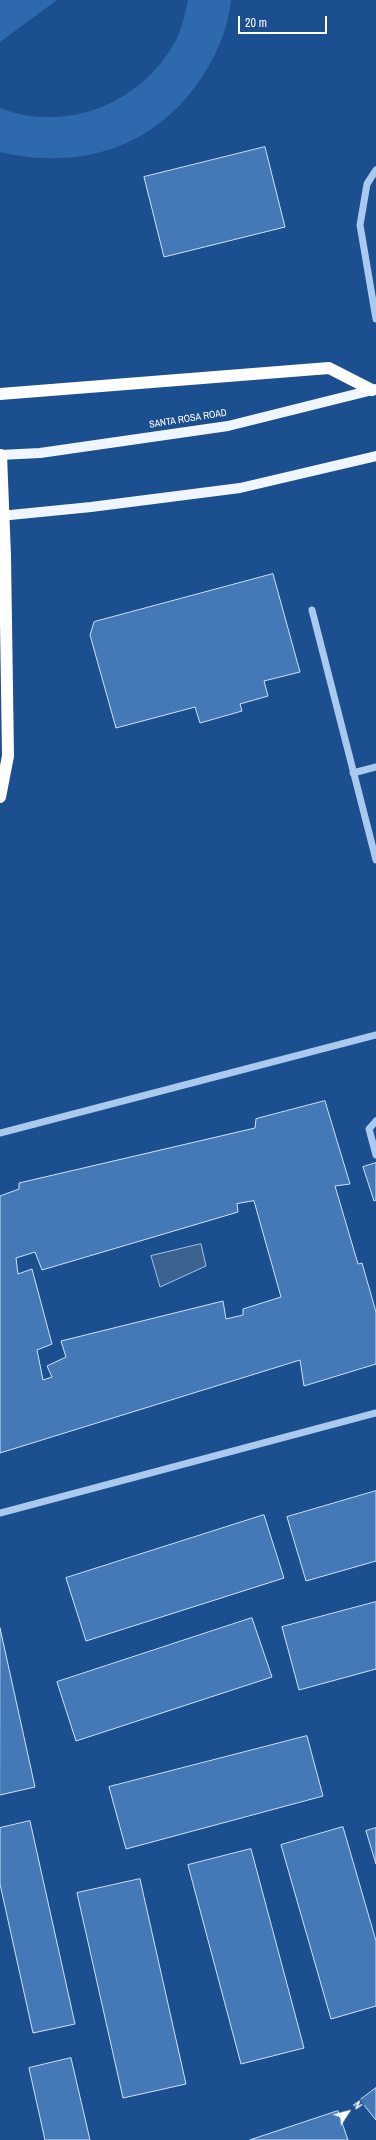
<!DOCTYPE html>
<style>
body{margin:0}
#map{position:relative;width:376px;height:2140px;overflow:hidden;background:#1b4f8f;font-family:"Archivo Narrow",sans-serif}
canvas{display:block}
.north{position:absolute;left:328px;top:2092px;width:40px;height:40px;-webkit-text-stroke:3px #1b4f8f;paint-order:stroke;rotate:54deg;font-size:11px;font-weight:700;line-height:16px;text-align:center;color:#fff}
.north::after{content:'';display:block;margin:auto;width:14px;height:18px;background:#fff;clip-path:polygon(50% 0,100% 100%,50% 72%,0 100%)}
.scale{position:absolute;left:238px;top:16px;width:89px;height:18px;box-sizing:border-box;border:2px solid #fff;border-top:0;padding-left:5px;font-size:12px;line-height:14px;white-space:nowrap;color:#fff;-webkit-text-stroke:3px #1b4f8f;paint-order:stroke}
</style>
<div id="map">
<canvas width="376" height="2140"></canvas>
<div class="north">N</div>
<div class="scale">20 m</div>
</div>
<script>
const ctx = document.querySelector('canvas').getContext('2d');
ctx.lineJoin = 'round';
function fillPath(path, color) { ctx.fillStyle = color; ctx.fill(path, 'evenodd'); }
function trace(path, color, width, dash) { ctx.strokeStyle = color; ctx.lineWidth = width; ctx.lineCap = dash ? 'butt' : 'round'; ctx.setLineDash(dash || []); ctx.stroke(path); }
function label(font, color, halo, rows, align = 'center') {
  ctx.font = font + ' "Archivo Narrow",sans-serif'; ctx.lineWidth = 3.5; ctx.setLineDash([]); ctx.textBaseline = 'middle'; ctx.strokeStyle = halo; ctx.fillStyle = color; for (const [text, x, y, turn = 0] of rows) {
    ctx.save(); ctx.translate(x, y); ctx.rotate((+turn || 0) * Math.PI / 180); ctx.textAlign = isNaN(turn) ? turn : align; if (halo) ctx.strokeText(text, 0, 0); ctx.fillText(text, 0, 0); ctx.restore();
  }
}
fillPath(new Path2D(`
 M 0,0 L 57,0 L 0,42 Z
 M 188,0 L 231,0 C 229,24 219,49 207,69 C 162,145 84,172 0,152 L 0,108 C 66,134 143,103 176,40 C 182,28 185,14 188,0 Z`), '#2e69ad');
const water = new Path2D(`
 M 201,1244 L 206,1266 L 160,1287 L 151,1256 Z`);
fillPath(water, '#3c6290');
trace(water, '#9cc4f0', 1);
const building = new Path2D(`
 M 265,147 L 285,227 L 164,257 L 144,177 Z
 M 273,574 L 300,672 L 264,681 L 268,696 L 240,704 L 242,711 L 200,723 L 195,707 L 116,728 L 90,635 L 94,622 Z
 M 325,1101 L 350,1184 L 335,1186 L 358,1264 L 362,1263 L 376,1312 L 376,1364 L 304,1386 L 300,1360 L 0,1453 L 0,1196 L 19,1189 L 19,1183 L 255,1128 L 256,1119 ZM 254,1201 L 281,1297 L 243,1309 L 243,1315 L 226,1319 L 223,1301 L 61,1341 L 66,1357 L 47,1366 L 52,1377 L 43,1380 L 37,1350 L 52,1344 L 32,1269 L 18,1274 L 16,1258 L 35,1252 L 42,1270 L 238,1212 L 237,1204 Z
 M 376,1163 L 376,1200 L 374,1201 L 363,1167 Z
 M 376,1491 L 376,1561 L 306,1581 L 287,1517 Z
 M 264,1515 L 284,1578 L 86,1641 L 66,1578 Z
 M 376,1602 L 376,1669 L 299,1690 L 282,1627 Z
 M 252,1618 L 272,1677 L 76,1741 L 57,1682 Z
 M 0,1628 L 35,1787 L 0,1795 Z
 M 307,1736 L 323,1796 L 126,1849 L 109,1787 Z
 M 30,1821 L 75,2024 L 33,2033 L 0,1884 L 0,1828 Z
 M 343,1827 L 376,1941 L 376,2006 L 331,2019 L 281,1845 Z
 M 376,1828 L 376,1864 L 366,1831 Z
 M 251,1849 L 304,2048 L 241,2064 L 188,1865 Z
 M 140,1879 L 186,2084 L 123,2098 L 77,1893 Z
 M 71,2058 L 90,2140 L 45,2140 L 29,2068 Z
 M 376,2088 L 376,2120 L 360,2100 Z
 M 338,2111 L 348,2140 L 250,2140 Z`);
fillPath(building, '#4478b7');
trace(building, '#cfe3fa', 1);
trace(new Path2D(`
 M 376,170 L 367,184 L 360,225 L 376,319
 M 312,610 L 376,860
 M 353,773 L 376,767
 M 376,1121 L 369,1129 L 376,1155
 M 0,1133 L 376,1035
 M 0,1513 L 376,1413`), '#a9c9ee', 7);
trace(new Path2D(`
 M 0,455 L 40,453 L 228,426 L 376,389
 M 0,516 L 91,507 L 240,488 L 376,456`), '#f0f6ff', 10);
trace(new Path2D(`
 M 0,394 L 329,368 L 372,390
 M 0,797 L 8,756 L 5,556 L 1,455`), '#fff', 12);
label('10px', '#fff', '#1b4f8f', [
 ["SANTA ROSA ROAD",188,419,-9]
]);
</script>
